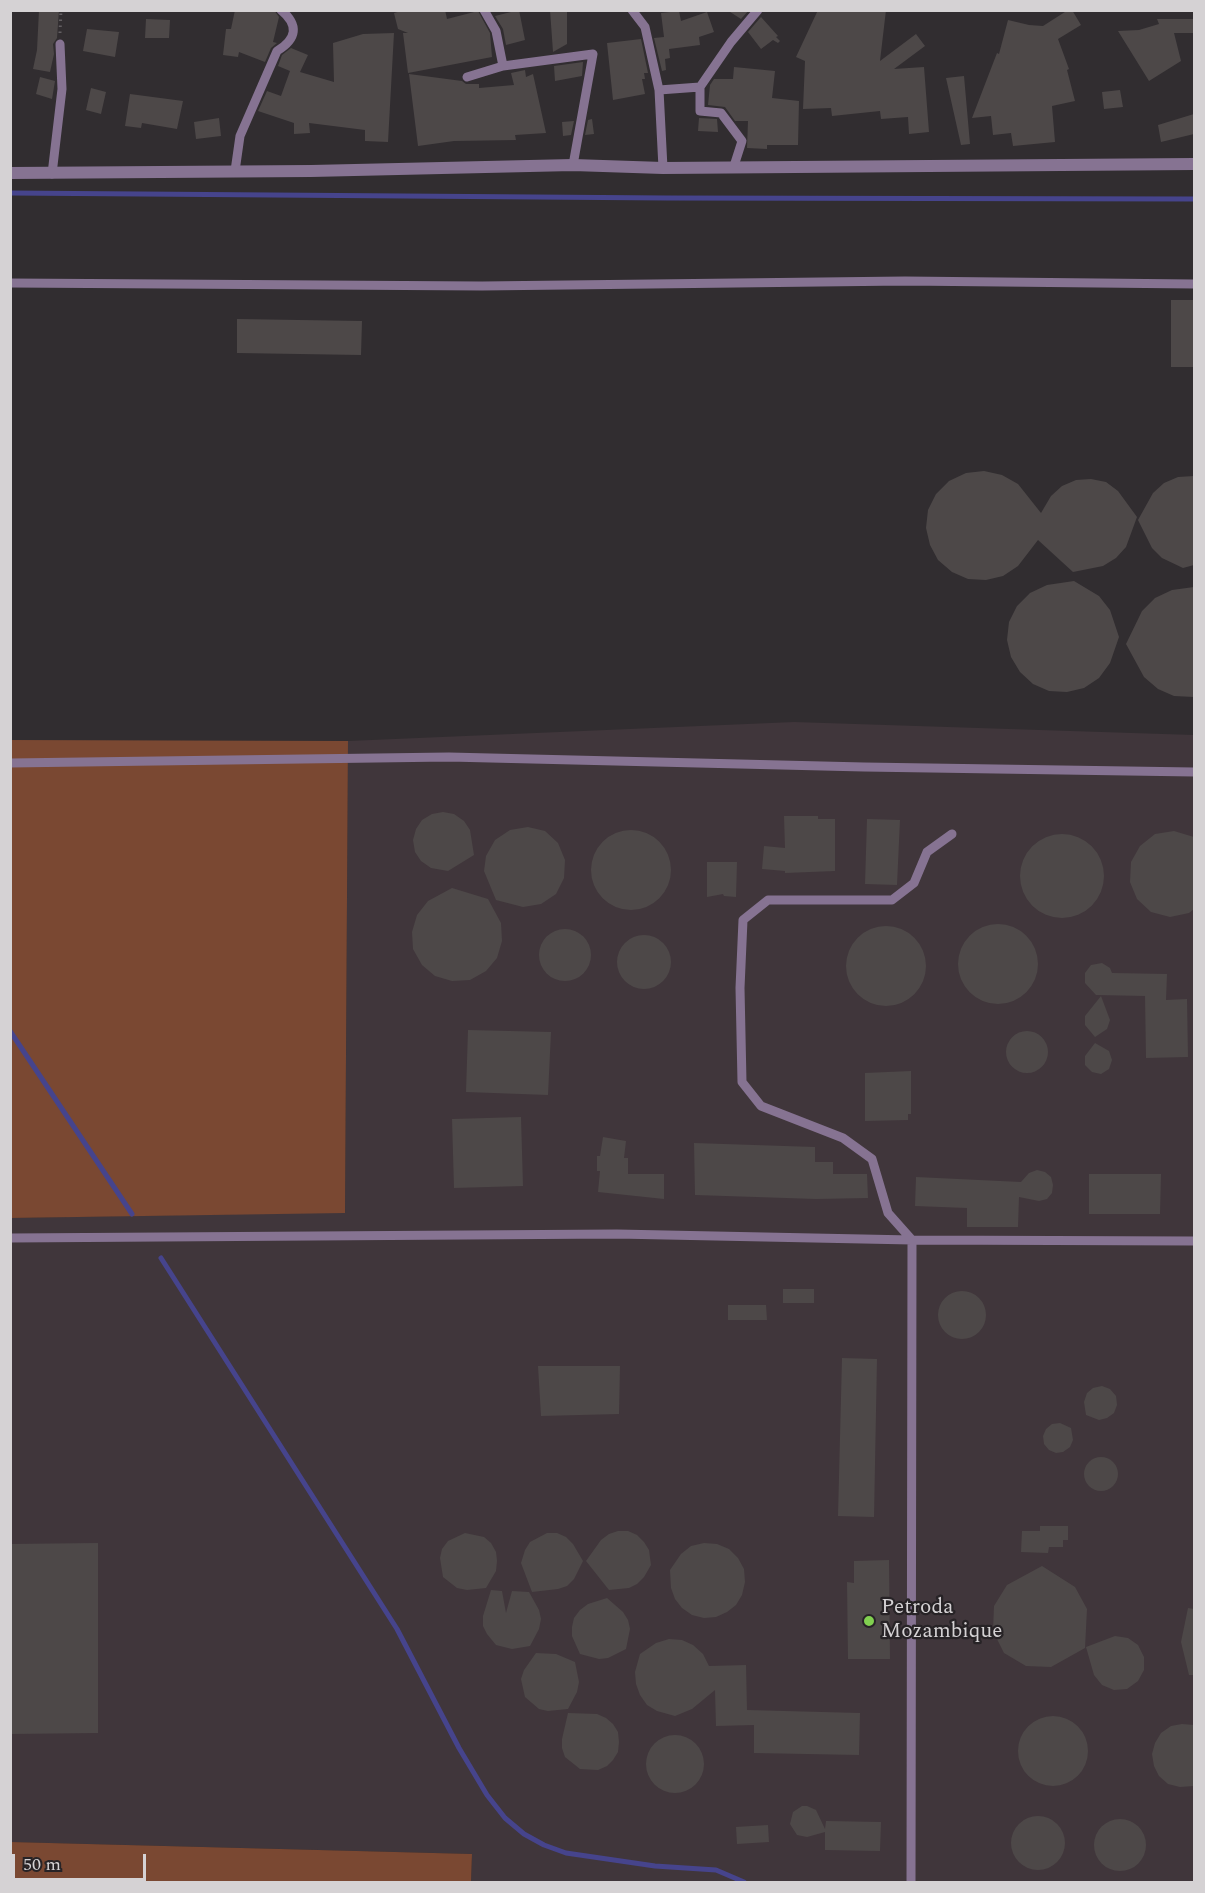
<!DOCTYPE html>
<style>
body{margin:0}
#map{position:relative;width:1205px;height:1893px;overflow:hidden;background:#312d30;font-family:Spectral,serif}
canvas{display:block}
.frame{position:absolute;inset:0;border:12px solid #d5d2d4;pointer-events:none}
.scale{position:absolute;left:12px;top:1854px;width:134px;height:27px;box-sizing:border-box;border:3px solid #d5d2d4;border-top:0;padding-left:8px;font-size:18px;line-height:21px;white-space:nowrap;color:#d5d2d4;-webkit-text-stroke:4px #272326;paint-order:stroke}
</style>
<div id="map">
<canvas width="1205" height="1893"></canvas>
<div class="frame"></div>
<div class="scale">50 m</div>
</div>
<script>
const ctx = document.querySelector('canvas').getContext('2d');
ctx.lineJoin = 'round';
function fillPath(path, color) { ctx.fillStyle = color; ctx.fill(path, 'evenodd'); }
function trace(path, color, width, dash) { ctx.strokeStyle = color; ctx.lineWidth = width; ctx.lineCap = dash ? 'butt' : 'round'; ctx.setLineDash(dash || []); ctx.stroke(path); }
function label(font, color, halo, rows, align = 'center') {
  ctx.font = font + ' Spectral,serif'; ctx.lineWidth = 4.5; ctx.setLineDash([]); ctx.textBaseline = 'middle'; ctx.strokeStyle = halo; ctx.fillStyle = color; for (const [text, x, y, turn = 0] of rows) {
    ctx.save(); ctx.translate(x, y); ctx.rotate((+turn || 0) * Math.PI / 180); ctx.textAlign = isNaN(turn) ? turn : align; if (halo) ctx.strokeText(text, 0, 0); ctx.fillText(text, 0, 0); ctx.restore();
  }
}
fillPath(new Path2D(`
 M 794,722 L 1194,735 L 1194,1882 L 471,1882 L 472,1854 L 11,1842 L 11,1218 L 345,1212 L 348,741 Z`), '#40363b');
fillPath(new Path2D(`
 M 10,740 L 348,741 L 345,1213 L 11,1218 Z
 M 11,1842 L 472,1854 L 471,1882 L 11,1882 Z`), '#7a4832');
trace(new Path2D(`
 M 10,193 L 667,198 L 1194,199
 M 10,1031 L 132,1214
 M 161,1258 L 397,1629 L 459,1748 L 487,1795 L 505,1818 L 524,1834 L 544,1845 L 566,1853 L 655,1866 L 716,1870 L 744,1882`), '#46448c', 5);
fillPath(new Path2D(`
 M 39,10 L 59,10 L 57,38 L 53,44 L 54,54 L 50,72 L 33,69 L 37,50 Z
 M 235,10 L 274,10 L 279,17 L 273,42 L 277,43 L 271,48 L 265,62 L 239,52 L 238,57 L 223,55 L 226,29 L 231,29 Z
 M 405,10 L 445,10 L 447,19 L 478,11 L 490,33 L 492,57 L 408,73 L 403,33 L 408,33 L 398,29 L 394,13 Z
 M 519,10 L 525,40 L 506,45 L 503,29 L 495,16 Z
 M 550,10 L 567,10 L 567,44 L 553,52 Z
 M 727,10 L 749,10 L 741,19 Z
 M 818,10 L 886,10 L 880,61 L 916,34 L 925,46 L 894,69 L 924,67 L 929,132 L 909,134 L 908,117 L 881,119 L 880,111 L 832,116 L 831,108 L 803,109 L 805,61 L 796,57 Z
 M 1068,10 L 1072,10 L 1081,25 L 1058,39 L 1069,69 L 1067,70 L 1075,101 L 1052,106 L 1055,142 L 1013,146 L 1011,133 L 993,135 L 991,116 L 972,118 L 997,53 L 999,54 L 1008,20 L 1029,25 L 1043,26 Z
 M 679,11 L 681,21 L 707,12 L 714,32 L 699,37 L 700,45 L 669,49 L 670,58 L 665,59 L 666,70 L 662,71 L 654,38 L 664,37 L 661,13 Z
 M 761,17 L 778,36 L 776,37 L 780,41 L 778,43 L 773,40 L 761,49 L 748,32 Z
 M 146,19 L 170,20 L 169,38 L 145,38 Z
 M 1157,19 L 1194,19 L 1193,33 L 1174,33 L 1181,61 L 1149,81 L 1118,31 L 1139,30 L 1159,24 Z
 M 87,29 L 119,32 L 115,57 L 83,51 Z
 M 394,33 L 388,142 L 365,141 L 365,130 L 309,123 L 310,133 L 294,134 L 294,123 L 258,111 L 267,91 L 281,96 L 290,71 L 278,66 L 282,55 L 291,48 L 308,55 L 300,72 L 334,82 L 333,43 L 363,34 Z
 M 641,39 L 648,73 L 644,73 L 645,79 L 642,79 L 645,94 L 613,100 L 607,43 Z
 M 583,62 L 582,76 L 555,81 L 554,66 Z
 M 734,67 L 775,71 L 772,98 L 799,101 L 798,145 L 767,145 L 767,149 L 747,148 L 748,121 L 735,121 L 725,107 L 708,105 L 710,85 L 714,79 L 733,79 Z
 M 525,70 L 526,77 L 533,74 L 546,133 L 515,135 L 516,140 L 454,141 L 418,146 L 409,74 L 462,81 L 466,84 L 479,84 L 479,88 L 514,85 L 511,73 Z
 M 964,76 L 970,144 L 961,145 L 946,78 Z
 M 40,77 L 55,81 L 52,99 L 36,94 Z
 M 91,88 L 106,92 L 101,114 L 86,110 Z
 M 1120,90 L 1123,107 L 1104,109 L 1102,92 Z
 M 130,94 L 183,101 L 177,129 L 142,123 L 141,128 L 125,126 Z
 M 1194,114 L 1194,134 L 1161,142 L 1158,125 Z
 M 219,118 L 221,136 L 196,139 L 194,122 Z
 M 699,118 L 717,119 L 718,132 L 698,131 Z
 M 592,119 L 594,134 L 585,135 L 588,120 Z
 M 574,121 L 571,135 L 563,136 L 562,122 Z
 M 1171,300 L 1194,300 L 1194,367 L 1171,367 Z
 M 237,319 L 362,321 L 361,355 L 237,353 Z
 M 984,471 L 1002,475 L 1018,484 L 1041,513 L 1051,496 L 1062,486 L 1076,480 L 1091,479 L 1106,482 L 1118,491 L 1137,517 L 1126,547 L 1116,558 L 1103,566 L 1073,572 L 1038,540 L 1018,566 L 1003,576 L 986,580 L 968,579 L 952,572 L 938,560 L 930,545 L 926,528 L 928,510 L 936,494 L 949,481 L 966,473 Z
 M 1194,476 L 1194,565 L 1183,568 L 1162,558 L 1152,548 L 1138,520 L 1153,493 L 1164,483 L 1178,477 Z
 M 1074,581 L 1099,596 L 1110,610 L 1119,637 L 1110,663 L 1099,678 L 1084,688 L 1067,692 L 1049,691 L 1033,684 L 1020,672 L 1011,657 L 1007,640 L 1009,622 L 1017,606 L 1030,593 L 1047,585 Z
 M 1194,587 L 1194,697 L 1174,696 L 1158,689 L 1144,677 L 1126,644 L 1142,611 L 1155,598 L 1172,590 Z
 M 443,812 L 454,814 L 464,821 L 470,830 L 474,855 L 448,871 L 431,868 L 421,861 L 415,852 L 413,840 L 416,829 L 422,820 L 432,814 Z
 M 784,816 L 818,816 L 818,819 L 835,819 L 835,871 L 785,873 L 785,871 L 762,869 L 764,846 L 785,848 Z
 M 867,819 L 900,820 L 897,885 L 865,884 Z
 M 528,827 L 545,831 L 558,843 L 565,860 L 564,878 L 556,894 L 541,904 L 523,907 L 496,900 L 484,871 L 486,856 L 495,840 L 510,830 Z
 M591 870a40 40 0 1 1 80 0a40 40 0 1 1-80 0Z
 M 1174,831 L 1194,837 L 1194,909 L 1189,913 L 1170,917 L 1151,912 L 1137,899 L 1130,882 L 1131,862 L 1140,846 L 1155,834 Z
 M1020 876a42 42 0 1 1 84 0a42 42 0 1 1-84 0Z
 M 707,862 L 737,862 L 736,897 L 724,896 L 723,894 L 707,897 Z
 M 452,888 L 488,899 L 501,923 L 502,941 L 497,958 L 486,971 L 470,980 L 452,981 L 435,976 L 422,965 L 413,949 L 412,932 L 417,915 L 428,901 Z
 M958 964a40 40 0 1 1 80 0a40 40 0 1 1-80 0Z
 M846 966a40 40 0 1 1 80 0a40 40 0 1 1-80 0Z
 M539 955a26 26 0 1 1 52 0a26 26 0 1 1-52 0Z
 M617 962a27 27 0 1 1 54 0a27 27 0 1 1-54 0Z
 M 1102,963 L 1110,968 L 1112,973 L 1167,974 L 1166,1000 L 1187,999 L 1188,1057 L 1146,1058 L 1145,996 L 1096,995 L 1085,983 L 1085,973 L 1091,965 Z
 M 1101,996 L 1110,1020 L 1107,1029 L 1095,1037 L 1085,1025 L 1085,1016 Z
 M 468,1030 L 551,1032 L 548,1095 L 466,1092 Z
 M1006 1052a21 21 0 1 1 42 0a21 21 0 1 1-42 0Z
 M 1095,1043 L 1109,1051 L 1112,1060 L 1109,1069 L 1101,1074 L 1092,1072 L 1085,1065 L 1085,1056 Z
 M 911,1071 L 911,1114 L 908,1114 L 908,1120 L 865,1121 L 865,1073 Z
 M 521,1117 L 523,1186 L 454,1188 L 452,1119 Z
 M 603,1137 L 626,1141 L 624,1158 L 628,1158 L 628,1174 L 664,1174 L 664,1199 L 598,1192 L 600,1171 L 597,1171 L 597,1156 L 600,1156 Z
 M 694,1143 L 815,1147 L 815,1162 L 833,1162 L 833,1174 L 867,1174 L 868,1198 L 816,1199 L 695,1195 Z
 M 1037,1170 L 1045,1172 L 1051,1177 L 1053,1185 L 1052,1193 L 1047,1199 L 1039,1201 L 1019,1197 L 1018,1227 L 967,1227 L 967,1208 L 915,1206 L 916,1177 L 1021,1182 L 1029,1173 Z
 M 1089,1174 L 1161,1174 L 1160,1214 L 1089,1214 Z
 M 783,1289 L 814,1289 L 814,1303 L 783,1303 Z
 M938 1315a24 24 0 1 1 48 0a24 24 0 1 1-48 0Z
 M 728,1305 L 766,1305 L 767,1320 L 728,1320 Z
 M 842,1358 L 877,1359 L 874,1517 L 838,1516 Z
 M 538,1366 L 620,1366 L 619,1414 L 541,1416 Z
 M 1102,1386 L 1110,1389 L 1116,1396 L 1117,1405 L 1114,1413 L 1107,1418 L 1099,1420 L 1086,1415 L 1084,1402 L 1087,1393 L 1093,1388 Z
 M 1060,1423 L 1071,1428 L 1073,1440 L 1070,1447 L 1063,1452 L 1056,1453 L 1049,1450 L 1044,1444 L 1043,1436 L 1046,1429 L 1052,1424 Z
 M1084 1474a17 17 0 1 1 34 0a17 17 0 1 1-34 0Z
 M 1040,1526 L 1068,1526 L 1068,1540 L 1063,1540 L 1063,1547 L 1049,1547 L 1048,1553 L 1021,1552 L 1022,1531 L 1040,1531 Z
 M 618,1531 L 628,1531 L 637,1535 L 644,1542 L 649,1550 L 651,1565 L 644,1577 L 637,1584 L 629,1588 L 609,1590 L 586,1561 L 601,1540 L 609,1534 Z
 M 465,1533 L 484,1537 L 491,1543 L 496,1552 L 497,1561 L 496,1571 L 486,1588 L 467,1590 L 457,1588 L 443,1577 L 440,1558 L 442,1549 L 448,1541 Z
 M 547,1533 L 557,1533 L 566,1537 L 573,1544 L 583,1561 L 574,1579 L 567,1586 L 558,1589 L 532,1592 L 521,1563 L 525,1550 L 530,1542 Z
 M 98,1543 L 98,1733 L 10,1734 L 10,1544 Z
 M 704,1543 L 717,1544 L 729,1549 L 738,1558 L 744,1569 L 745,1582 L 742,1595 L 736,1605 L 727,1612 L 716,1617 L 704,1618 L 692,1615 L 682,1608 L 675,1599 L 671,1588 L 670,1570 L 681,1554 L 691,1546 Z
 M 889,1560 L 890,1659 L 848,1659 L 847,1582 L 854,1583 L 854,1561 Z
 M 1042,1566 L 1075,1587 L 1087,1609 L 1085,1648 L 1051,1667 L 1026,1666 L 1004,1653 L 993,1631 L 994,1606 L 1007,1585 Z
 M 491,1590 L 502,1591 L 506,1613 L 512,1591 L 529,1592 L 539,1610 L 541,1619 L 539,1629 L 530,1646 L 512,1649 L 496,1645 L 487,1634 L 483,1626 L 483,1616 Z
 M 607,1598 L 623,1612 L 628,1620 L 630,1629 L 626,1649 L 608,1658 L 599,1659 L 580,1654 L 572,1636 L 572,1627 L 574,1618 L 580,1610 L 588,1604 Z
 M 1188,1608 L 1194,1609 L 1194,1675 L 1189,1675 L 1181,1642 Z
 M 1115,1636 L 1128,1638 L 1138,1645 L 1144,1657 L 1144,1670 L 1138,1681 L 1127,1689 L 1114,1690 L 1102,1685 L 1094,1675 L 1086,1647 Z
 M 669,1639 L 682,1640 L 693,1645 L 703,1654 L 709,1666 L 746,1665 L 747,1710 L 860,1713 L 859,1755 L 754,1753 L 754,1725 L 716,1726 L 715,1690 L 692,1709 L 675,1716 L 657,1711 L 647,1705 L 640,1695 L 636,1684 L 635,1672 L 640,1654 L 656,1643 Z
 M 536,1653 L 556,1654 L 575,1662 L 579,1682 L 577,1692 L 568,1709 L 548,1711 L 539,1709 L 525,1697 L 521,1679 L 524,1670 Z
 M 568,1713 L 597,1714 L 606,1718 L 613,1724 L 618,1732 L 619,1742 L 618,1752 L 613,1760 L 607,1766 L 598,1770 L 580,1769 L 565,1757 L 562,1748 L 562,1739 Z
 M1018 1751a35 35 0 1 1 70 0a35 35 0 1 1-70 0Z
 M 1182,1724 L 1194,1725 L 1194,1786 L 1180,1787 L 1168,1784 L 1159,1776 L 1154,1766 L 1152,1754 L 1155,1743 L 1161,1733 L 1171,1726 Z
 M646 1764a29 29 0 1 1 58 0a29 29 0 1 1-58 0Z
 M 802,1806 L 807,1806 L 816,1810 L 825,1829 L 826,1821 L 881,1822 L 880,1851 L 825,1850 L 825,1832 L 807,1837 L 797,1835 L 790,1824 L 793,1812 Z
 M1011 1843a27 27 0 1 1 54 0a27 27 0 1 1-54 0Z
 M1094 1845a26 26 0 1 1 52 0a26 26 0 1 1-52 0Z
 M 768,1825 L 769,1842 L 737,1844 L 736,1827 Z`), '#4d4848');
trace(new Path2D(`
 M 60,33 L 61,10`), '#635f62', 3, [1.5, 4.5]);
trace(new Path2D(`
 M 484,10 L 496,31 L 503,66
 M 632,10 L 645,27 L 659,90 L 663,168
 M 467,77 L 503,66 L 593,54 L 573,165
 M 659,90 L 700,87
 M 734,166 L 742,141 L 721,113 L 700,111 L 700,87 L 731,42 L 758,10
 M 235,171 L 240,136 L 277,51 C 297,39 299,25 281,10
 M 52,174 L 62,89 L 60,44
 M 10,283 L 482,286 L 905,281 L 1194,284
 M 10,763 L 449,757 L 864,767 L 1194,772
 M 10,1238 L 617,1234 L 912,1240 L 1194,1241
 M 911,1882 L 912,1240 L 888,1213 L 872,1159 L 843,1138 L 761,1106 L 742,1082 L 740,988 L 743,920 L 768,900 L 892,900 L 914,883 L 927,852 L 952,834`), '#867392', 9);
trace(new Path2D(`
 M 10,173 L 311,171 L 573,165 L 663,168 L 1194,164`), '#867392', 12);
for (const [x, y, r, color] of [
 [869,1621,6,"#81d050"]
]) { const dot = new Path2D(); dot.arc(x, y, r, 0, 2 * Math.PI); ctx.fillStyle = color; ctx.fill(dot); trace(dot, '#272326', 2); }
label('21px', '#d5d2d4', '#272326', [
 ["Petroda",881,1609],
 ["Mozambique",881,1633]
], 'left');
</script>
